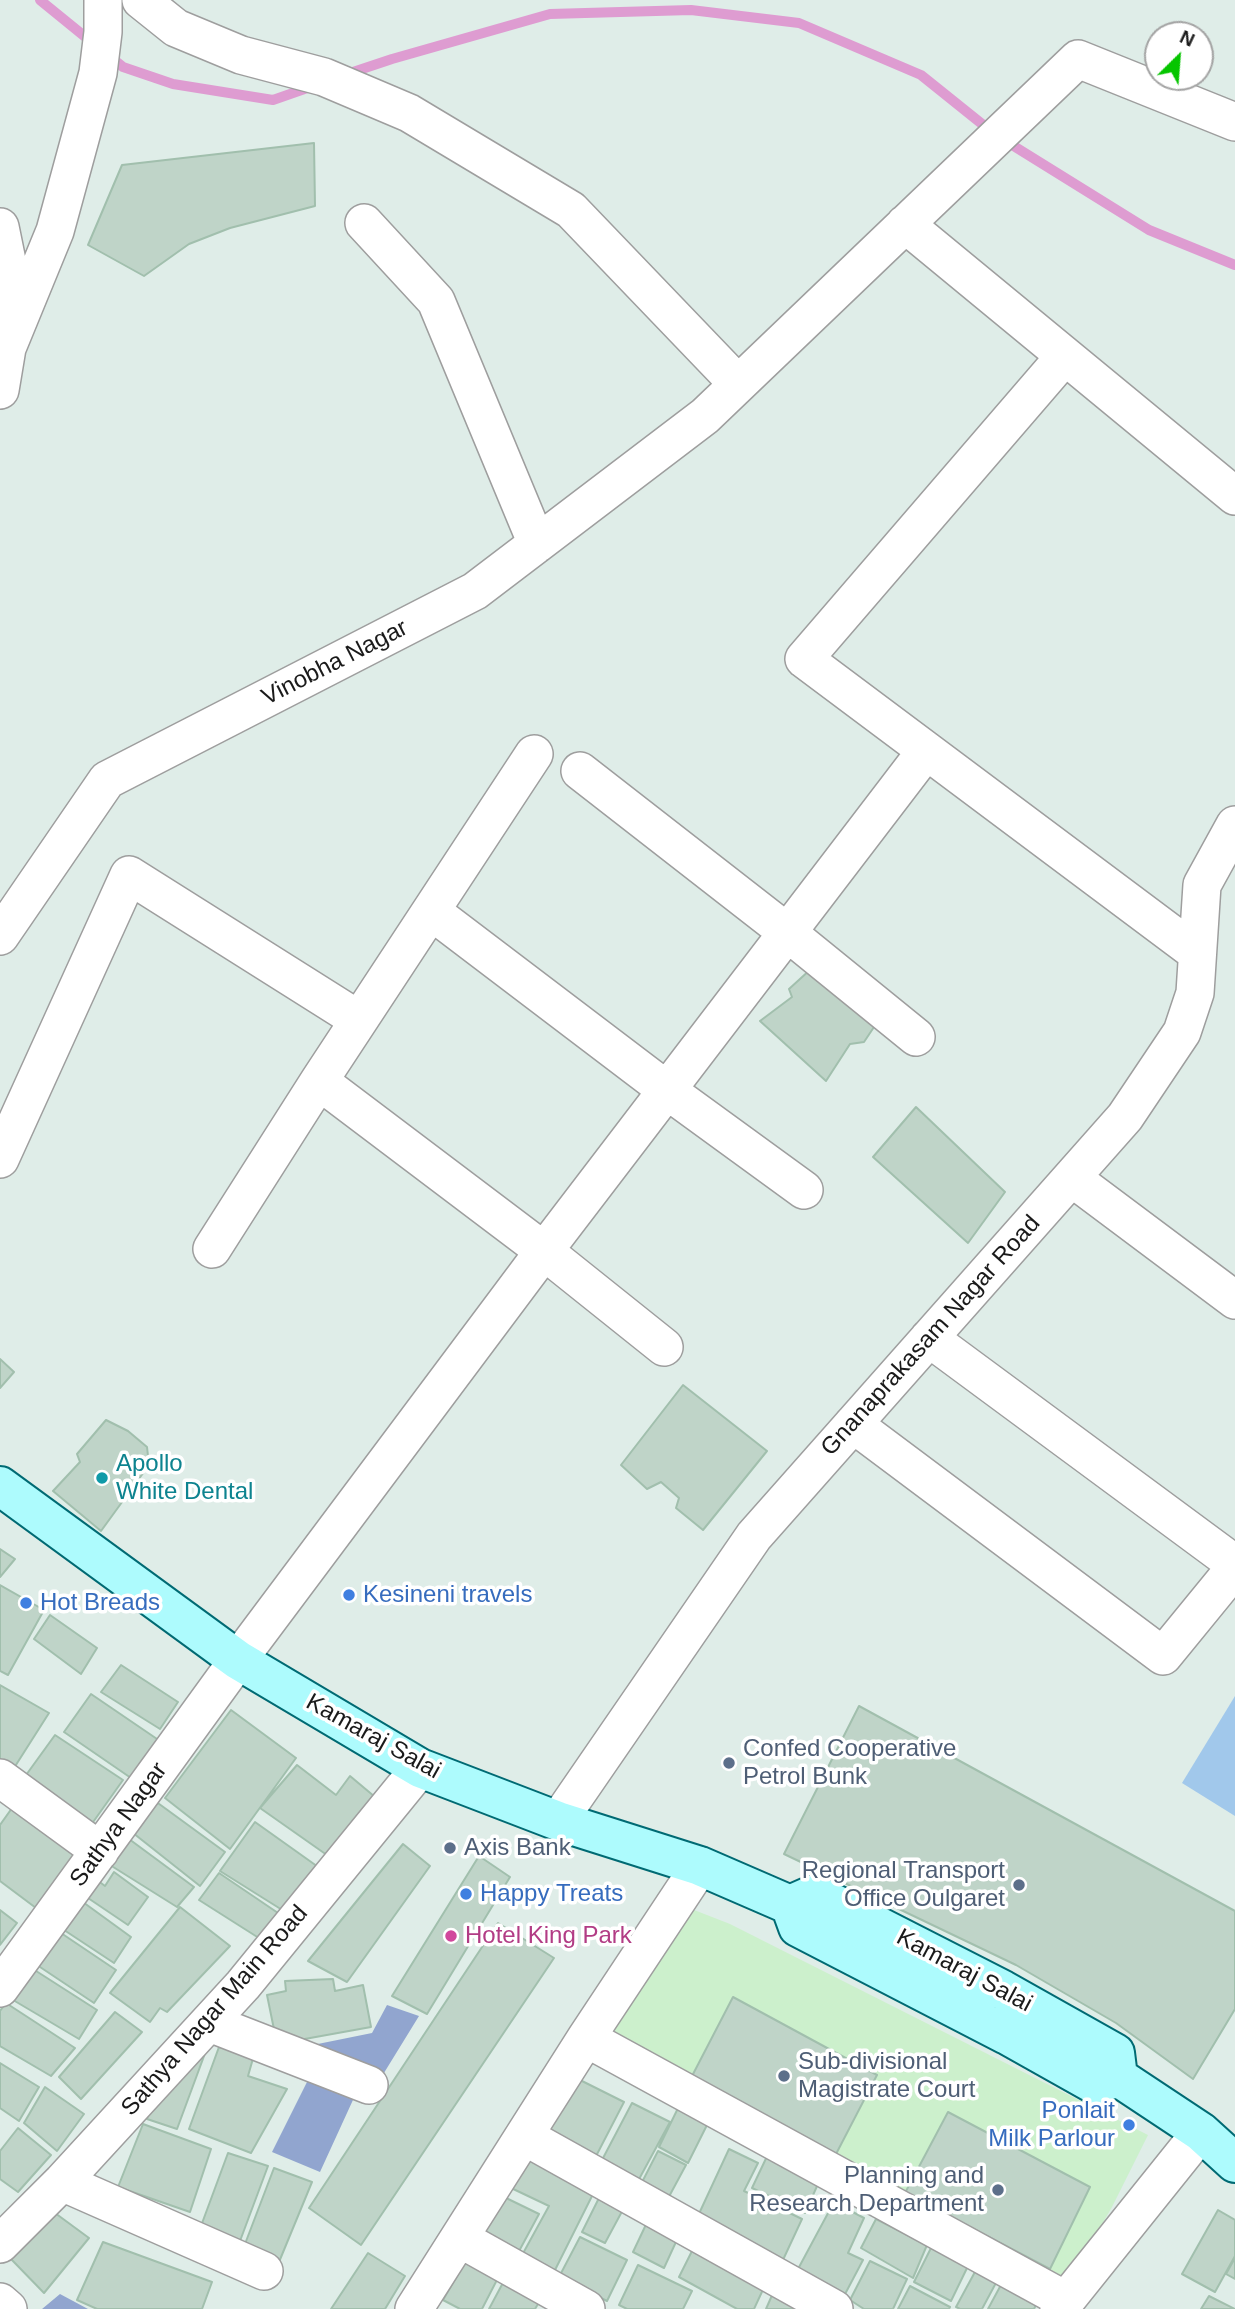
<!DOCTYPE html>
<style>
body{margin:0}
#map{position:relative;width:1235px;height:2309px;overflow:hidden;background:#dfede8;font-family:Arial,sans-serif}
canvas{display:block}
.north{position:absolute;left:1144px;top:21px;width:70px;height:70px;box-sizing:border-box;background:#fff;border:2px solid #a3a3a3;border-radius:50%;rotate:25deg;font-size:19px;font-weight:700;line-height:28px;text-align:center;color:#1a1a1a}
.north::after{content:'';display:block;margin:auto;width:24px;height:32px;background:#06c500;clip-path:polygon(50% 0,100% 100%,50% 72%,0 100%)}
</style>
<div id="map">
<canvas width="1235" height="2309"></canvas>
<div class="north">N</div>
</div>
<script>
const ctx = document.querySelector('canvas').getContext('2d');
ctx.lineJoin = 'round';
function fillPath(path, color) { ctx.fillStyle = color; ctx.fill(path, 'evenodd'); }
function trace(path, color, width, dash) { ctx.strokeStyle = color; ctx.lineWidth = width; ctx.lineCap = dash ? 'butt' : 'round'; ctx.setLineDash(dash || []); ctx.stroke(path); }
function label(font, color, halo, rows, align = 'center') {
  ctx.font = font + ' Arial,sans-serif'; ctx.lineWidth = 7; ctx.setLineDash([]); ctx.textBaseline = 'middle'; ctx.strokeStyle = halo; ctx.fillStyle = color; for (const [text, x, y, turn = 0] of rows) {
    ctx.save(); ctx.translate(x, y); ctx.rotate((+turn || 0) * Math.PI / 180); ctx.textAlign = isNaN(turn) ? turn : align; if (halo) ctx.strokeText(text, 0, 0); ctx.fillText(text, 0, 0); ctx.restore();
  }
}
fillPath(new Path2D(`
 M 689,1908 L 730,1924 L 1148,2135 L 1112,2207 L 1066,2286 L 606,2036 Z`), '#ccf0cc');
fillPath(new Path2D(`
 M 1235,1696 L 1235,1816 L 1182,1783 Z`), '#a1c8eb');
fillPath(new Path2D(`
 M 387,2005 L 419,2016 L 379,2081 L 298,2048 L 372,2033 Z
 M 309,2078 L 358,2089 L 320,2172 L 272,2152 Z
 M 60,2294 L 88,2309 L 42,2309 Z`), '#91a5cf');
trace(new Path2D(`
 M 40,0 L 94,44
 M 108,55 L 123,67 L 173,84 L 273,100 L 313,86
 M 347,74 L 392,59 L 550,14 L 691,10 L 799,23 L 921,75 L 992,132
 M 1004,140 L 1149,230 L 1235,265`), '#de9cd1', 10);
const building = new Path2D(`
 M 314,143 L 315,206 L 230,228 L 189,244 L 144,276 L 88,245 L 122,165 Z
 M 812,968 L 882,1015 L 864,1042 L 850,1044 L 826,1081 L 760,1021 L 792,997 L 789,989 Z
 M 916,1107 L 1005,1192 L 968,1243 L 873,1157 Z
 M 0,1359 L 14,1372 L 0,1388 Z
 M 683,1385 L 767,1451 L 703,1530 L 676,1508 L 679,1498 L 661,1482 L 647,1489 L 621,1465 Z
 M 106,1420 L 128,1431 L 147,1447 L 149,1465 L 101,1531 L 53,1491 L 80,1462 L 77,1454 Z
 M 0,1549 L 15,1559 L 0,1577 Z
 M 0,1585 L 44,1610 L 8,1675 L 0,1671 Z
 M 50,1615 L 97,1648 L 81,1674 L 34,1639 Z
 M 121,1665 L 178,1702 L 160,1729 L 101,1692 Z
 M 0,1685 L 49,1713 L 14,1768 L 0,1760 Z
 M 91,1694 L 160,1741 L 131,1778 L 64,1732 Z
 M 859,1706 L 1235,1911 L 1235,2009 L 1193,2079 L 1116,2023 L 1016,1965 L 784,1854 Z
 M 231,1710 L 296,1758 L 230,1849 L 165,1798 Z
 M 55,1735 L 123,1780 L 91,1825 L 21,1782 Z
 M 297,1765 L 336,1795 L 350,1776 L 381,1802 L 334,1860 L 260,1808 Z
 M 151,1798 L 225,1852 L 200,1886 L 128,1829 Z
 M 17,1801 L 83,1852 L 44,1914 L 0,1881 L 0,1825 Z
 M 255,1822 L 321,1869 L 287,1913 L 220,1871 Z
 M 129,1839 L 194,1887 L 177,1907 L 110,1865 Z
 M 403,1844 L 430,1866 L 347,1982 L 308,1961 Z
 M 479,1856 L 510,1877 L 427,2014 L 392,1996 Z
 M 114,1872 L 148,1897 L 128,1925 L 85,1896 L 97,1880 L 105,1886 Z
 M 219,1873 L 281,1915 L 262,1940 L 199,1900 Z
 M 76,1897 L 131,1937 L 114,1963 L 58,1926 Z
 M 180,1907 L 230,1946 L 167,2012 L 160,2008 L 150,2022 L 110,1993 Z
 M 0,1910 L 17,1923 L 0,1945 Z
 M 498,1923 L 554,1958 L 361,2245 L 309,2208 Z
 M 58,1931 L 116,1970 L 94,2003 L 37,1965 Z
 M 33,1969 L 97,2010 L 79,2039 L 8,1997 Z
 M 333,1979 L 335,1991 L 363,1985 L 371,2027 L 277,2044 L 267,1995 L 286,1991 L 285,1981 Z
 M 733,1997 L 877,2075 L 835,2156 L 691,2078 Z
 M 6,2003 L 75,2048 L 51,2076 L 0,2046 L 0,2011 Z
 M 115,2012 L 142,2032 L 81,2099 L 59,2077 Z
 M 219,2047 L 254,2055 L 248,2076 L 287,2089 L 251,2153 L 189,2129 Z
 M 207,2048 L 177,2129 L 147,2119 L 154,2096 Z
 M 0,2063 L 39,2087 L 19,2121 L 0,2108 Z
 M 576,2078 L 624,2102 L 594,2160 L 544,2131 Z
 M 45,2087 L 84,2114 L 57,2151 L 24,2123 Z
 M 682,2100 L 712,2115 L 688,2163 L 659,2147 Z
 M 632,2103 L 670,2122 L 638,2181 L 602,2160 Z
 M 948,2112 L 1090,2187 L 1050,2269 L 905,2193 Z
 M 143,2124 L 211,2149 L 190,2212 L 118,2187 Z
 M 18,2128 L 51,2155 L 18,2192 L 0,2179 L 0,2151 Z
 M 729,2149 L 758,2163 L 744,2191 L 802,2219 L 782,2262 L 697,2218 Z
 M 770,2150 L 822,2175 L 805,2213 L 752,2188 Z
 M 658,2151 L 686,2165 L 665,2204 L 638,2190 Z
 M 529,2152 L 596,2188 L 554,2272 L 521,2257 L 549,2206 L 509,2187 Z
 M 228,2153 L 268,2166 L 240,2241 L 201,2226 Z
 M 274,2168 L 312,2182 L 279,2262 L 245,2244 Z
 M 603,2190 L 626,2204 L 605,2243 L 582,2232 Z
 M 502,2196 L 539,2214 L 518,2253 L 481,2232 Z
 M 834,2202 L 864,2218 L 848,2253 L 863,2260 L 844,2296 L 798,2269 Z
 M 1218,2210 L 1235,2220 L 1235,2256 L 1215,2292 L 1182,2274 Z
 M 55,2213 L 89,2238 L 44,2293 L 11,2259 Z
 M 651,2214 L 681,2231 L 664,2268 L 633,2252 Z
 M 876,2219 L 927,2245 L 913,2278 L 861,2248 Z
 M 580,2237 L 627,2260 L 607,2301 L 559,2277 Z
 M 103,2242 L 212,2282 L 202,2309 L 97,2309 L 77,2300 Z
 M 696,2243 L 767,2281 L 754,2309 L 737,2309 L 679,2277 Z
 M 931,2248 L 968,2266 L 951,2301 L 914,2282 Z
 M 368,2253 L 405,2276 L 385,2309 L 331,2309 Z
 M 468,2257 L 500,2274 L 482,2309 L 460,2309 L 443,2300 Z
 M 1235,2258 L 1235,2279 L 1226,2274 Z
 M 870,2261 L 907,2279 L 893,2309 L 864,2309 L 850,2300 Z
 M 638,2265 L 692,2291 L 683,2309 L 627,2309 L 619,2305 Z
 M 976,2270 L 997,2281 L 982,2309 L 960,2309 L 956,2307 Z
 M 505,2279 L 541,2299 L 535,2309 L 489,2309 Z
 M 1002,2283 L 1038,2301 L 1034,2309 L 988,2309 Z
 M 910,2286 L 950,2307 L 949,2309 L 898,2309 Z
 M 773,2293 L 804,2309 L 766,2309 Z
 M 1209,2296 L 1235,2309 L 1201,2309 Z`);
fillPath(building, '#bfd4c8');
trace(building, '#a1bfad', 2);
const street = new Path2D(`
 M 141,0 L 176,28 L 241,55 L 324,77 L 409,113 L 571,210 L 738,384
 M 364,223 L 436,301 L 537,544
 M 905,224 L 1235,496
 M 0,227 L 9,271 L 7,348 L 0,390
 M 7,348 L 55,231 L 98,73 L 103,32 L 103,0
 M 1065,356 L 804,659 L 1197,953
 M 580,771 L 788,933 L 916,1037
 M 431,911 L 668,1091 L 804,1190
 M 0,936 L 107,780 L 475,591 L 705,416 L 1078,59 L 1235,122
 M 319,1081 L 544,1251 L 664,1347
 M 0,1159 L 129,875 L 359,1020
 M 1072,1178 L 1235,1300
 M 212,1249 L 319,1081 L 534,754
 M 929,1338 L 1235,1564
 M 853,1424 L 1163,1656 L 1235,1568
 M 0,1778 L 100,1851
 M 558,1821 L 754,1536 L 1125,1117 L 1182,1032 L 1195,993 L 1202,885 L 1235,825
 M 0,1988 L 238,1660 L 544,1251 L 926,751
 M 210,2023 L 369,2085
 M 586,2038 L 1065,2300
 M 524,2136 L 834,2309
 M 62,2182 L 264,2271
 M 459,2238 L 586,2309
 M 0,2244 L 62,2182 L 243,1985 L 420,1768
 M 0,2302 L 8,2309
 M 414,2309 L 586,2038 L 700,1866
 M 1059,2309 L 1201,2132`);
const secondary = new Path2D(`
 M 0,1486 L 238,1660 L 420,1768 L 558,1821 L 700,1866 L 790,1905 L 798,1927 L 1007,2035 L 1096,2085 L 1118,2077
 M 790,1905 L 815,1894 L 1003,1990 L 1115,2053 L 1118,2077 L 1201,2132 L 1235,2163`);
trace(street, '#9e9e9e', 40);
trace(secondary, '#006a73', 42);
trace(street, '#fff', 37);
trace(secondary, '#adfbfd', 38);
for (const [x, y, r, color] of [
 [102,1478,7,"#0f9aa8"],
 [349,1595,7,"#3f7fe0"],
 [26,1603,7,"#3f7fe0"],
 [729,1763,7,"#5c6f8a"],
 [450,1848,7,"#5c6f8a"],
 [1019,1885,7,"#5c6f8a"],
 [466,1894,7,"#3f7fe0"],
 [451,1936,7,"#d1479c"],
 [784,2076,7,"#5c6f8a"],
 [1129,2125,7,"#3f7fe0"],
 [998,2190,7,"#5c6f8a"]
]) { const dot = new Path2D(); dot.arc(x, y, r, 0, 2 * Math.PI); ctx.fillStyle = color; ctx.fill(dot); trace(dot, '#fff', 2.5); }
label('24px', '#1a1a1a', '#fff', [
 ["Vinobha Nagar",335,663,-27],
 ["Gnanaprakasam Nagar Road",931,1336,-48],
 ["Kamaraj Salai",373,1737,29],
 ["Sathya Nagar",119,1825,-54],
 ["Kamaraj Salai",964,1971,28],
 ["Sathya Nagar Main Road",215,2011,-49]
]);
label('24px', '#0d838f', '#fff', [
 ["Apollo",116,1464],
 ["White Dental",116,1492]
], 'left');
label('24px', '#366cbe', '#fff', [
 ["Kesineni travels",363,1595],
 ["Hot Breads",40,1603],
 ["Happy Treats",480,1894],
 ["Ponlait",1115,2111,"right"],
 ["Milk Parlour",1115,2139,"right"]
], 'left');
label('24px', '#4e5e75', '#fff', [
 ["Confed Cooperative",743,1749],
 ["Petrol Bunk",743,1777],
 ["Axis Bank",464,1848],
 ["Regional Transport",1005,1871,"right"],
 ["Office Oulgaret",1005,1899,"right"],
 ["Sub-divisional",798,2062],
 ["Magistrate Court",798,2090],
 ["Planning and",984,2176,"right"],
 ["Research Department",984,2204,"right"]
], 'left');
label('24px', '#b23c85', '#fff', [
 ["Hotel King Park",465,1936]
], 'left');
</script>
